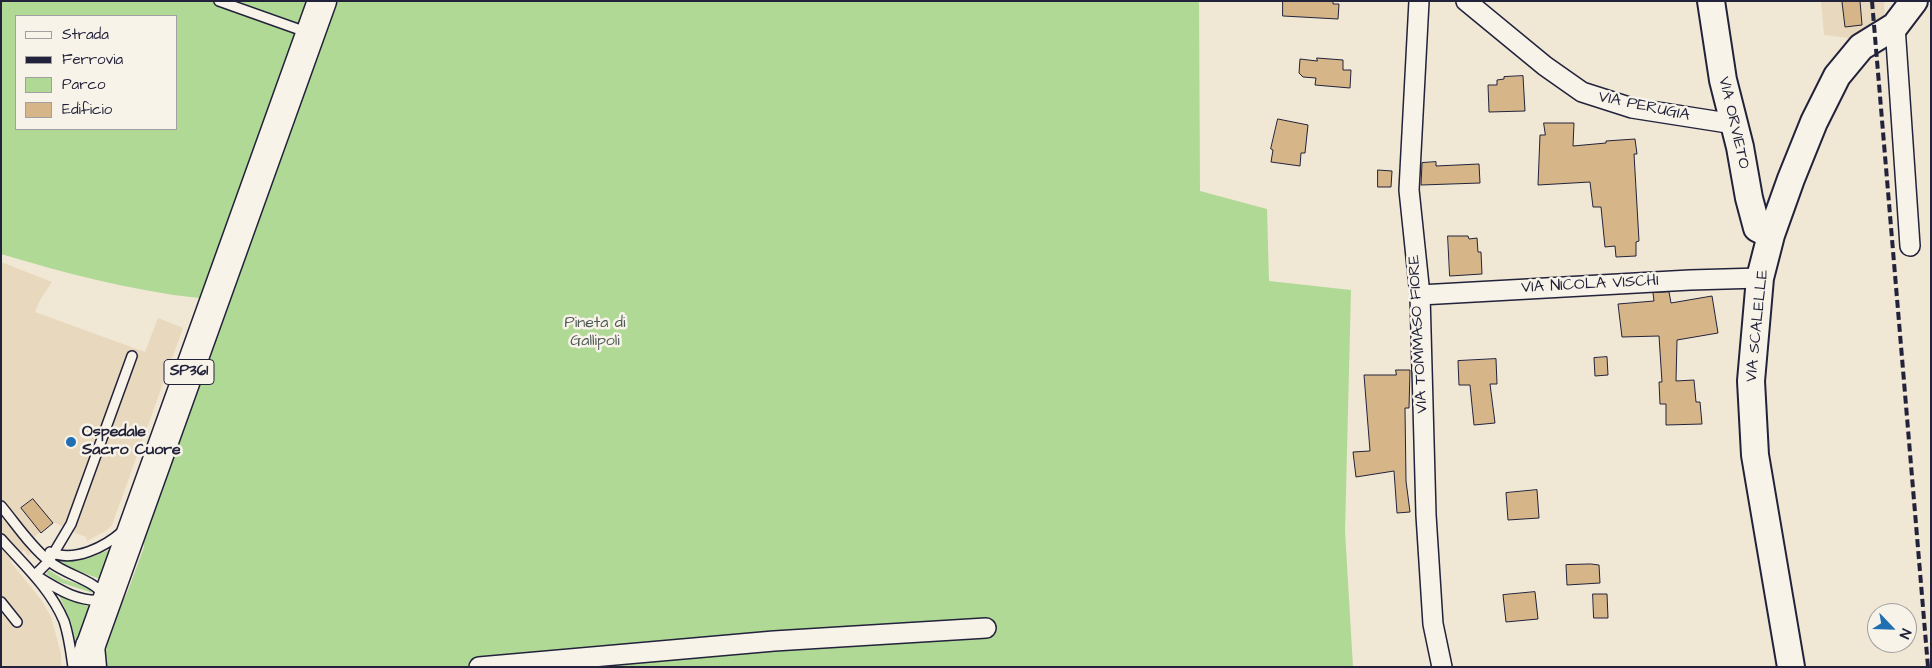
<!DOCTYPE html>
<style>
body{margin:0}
#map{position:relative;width:1932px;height:668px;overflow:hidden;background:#f0e7d5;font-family:"Architects Daughter",sans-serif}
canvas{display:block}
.frame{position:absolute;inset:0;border:2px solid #22223b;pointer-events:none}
.legend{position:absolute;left:15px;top:15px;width:162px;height:115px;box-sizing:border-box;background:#f7f3e8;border:1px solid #a29fa3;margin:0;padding:6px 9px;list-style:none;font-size:15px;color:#22223b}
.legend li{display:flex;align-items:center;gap:10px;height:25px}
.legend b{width:25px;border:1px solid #a29fa3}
.north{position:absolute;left:1867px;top:603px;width:50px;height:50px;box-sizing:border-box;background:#f7f3e8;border:1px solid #a29fa3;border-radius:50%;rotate:114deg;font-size:14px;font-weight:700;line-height:20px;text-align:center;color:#22223b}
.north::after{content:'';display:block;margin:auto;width:18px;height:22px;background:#1f6fb2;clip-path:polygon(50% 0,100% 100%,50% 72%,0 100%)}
</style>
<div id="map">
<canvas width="1932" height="668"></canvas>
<div class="frame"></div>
<ul class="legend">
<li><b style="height:6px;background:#f7f3e8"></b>Strada</li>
<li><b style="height:6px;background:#22223b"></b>Ferrovia</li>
<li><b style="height:14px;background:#b0d996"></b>Parco</li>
<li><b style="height:14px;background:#d6b689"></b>Edificio</li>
</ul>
<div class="north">N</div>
</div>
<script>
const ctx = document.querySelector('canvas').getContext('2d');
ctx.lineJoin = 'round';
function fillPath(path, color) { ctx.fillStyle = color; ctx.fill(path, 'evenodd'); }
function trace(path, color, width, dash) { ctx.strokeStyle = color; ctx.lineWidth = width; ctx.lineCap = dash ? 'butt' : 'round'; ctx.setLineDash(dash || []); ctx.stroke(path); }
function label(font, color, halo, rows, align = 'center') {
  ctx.font = font + ' "Architects Daughter",sans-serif'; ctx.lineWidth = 5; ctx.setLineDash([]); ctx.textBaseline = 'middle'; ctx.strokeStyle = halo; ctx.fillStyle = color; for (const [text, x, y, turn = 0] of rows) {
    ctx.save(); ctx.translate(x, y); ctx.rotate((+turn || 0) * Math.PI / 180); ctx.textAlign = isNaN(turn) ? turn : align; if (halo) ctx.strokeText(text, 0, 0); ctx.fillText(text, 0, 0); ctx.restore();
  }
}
fillPath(new Path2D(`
 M 1821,1 L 1884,1 L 1885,21 L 1866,34 L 1849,38 L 1824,35 Z
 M 1,262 L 52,282 L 40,300 L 35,312 L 145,352 L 158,318 L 183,328 L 112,525 L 107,530 L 87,541 L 86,537 L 68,530 L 56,523 L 53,523 L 30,540 L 27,548 L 31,553 L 28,556 L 24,550 L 10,561 L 42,601 L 51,617 L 61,654 L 61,667 L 1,667 Z`), '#e8d8be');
fillPath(new Path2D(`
 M 1,1 L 1199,1 L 1200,191 L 1267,209 L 1269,281 L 1351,290 L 1345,531 L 1353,667 L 103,667 L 104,653 L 112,623 L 127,593 L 144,547 L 143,540 L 211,350 L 199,298 C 132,291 65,273 1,254 ZM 16,16 L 176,16 L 176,129 L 16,129 Z
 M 111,549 L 100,579 L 73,569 L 60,561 L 87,559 Z
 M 49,570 L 63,579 L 87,587 L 93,593 L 59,582 L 46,574 Z
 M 59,595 L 90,607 L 76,648 L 71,622 Z`), '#b0d996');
const building = new Path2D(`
 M 1283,1 L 1333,1 L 1333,4 L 1339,4 L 1338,19 L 1283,16 Z
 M 1860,1 L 1862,25 L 1845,27 L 1842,2 Z
 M 1317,58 L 1343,60 L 1343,70 L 1351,70 L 1350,88 L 1315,85 L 1316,78 L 1303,77 L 1299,73 L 1300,59 L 1317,61 Z
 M 1523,76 L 1525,111 L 1489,112 L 1488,85 L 1497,85 L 1497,80 L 1504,79 L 1504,77 Z
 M 1278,119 L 1308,125 L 1305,153 L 1301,153 L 1300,166 L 1271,162 L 1273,150 L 1271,149 Z
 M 1544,123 L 1574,123 L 1573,146 L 1606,143 L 1606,141 L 1635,139 L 1637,154 L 1634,154 L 1639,241 L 1636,242 L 1636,256 L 1616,257 L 1615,246 L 1605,247 L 1601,207 L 1593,207 L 1590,182 L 1538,185 L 1540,135 L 1545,135 Z
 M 1436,162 L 1436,166 L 1479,164 L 1480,183 L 1421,185 L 1422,163 Z
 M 1378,170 L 1392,171 L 1391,187 L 1378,187 Z
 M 1448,236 L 1468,236 L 1469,239 L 1477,238 L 1478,252 L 1481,252 L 1482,274 L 1450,276 Z
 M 1669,292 L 1671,303 L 1712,296 L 1718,333 L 1677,340 L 1676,381 L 1694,380 L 1696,402 L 1700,402 L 1702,424 L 1666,425 L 1666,404 L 1660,404 L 1659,382 L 1662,382 L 1659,336 L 1622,337 L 1618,304 L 1654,301 L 1653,293 Z
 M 1607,357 L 1608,375 L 1595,376 L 1594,358 Z
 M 1496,359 L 1497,384 L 1490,384 L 1495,423 L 1474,425 L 1470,385 L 1459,385 L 1458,361 Z
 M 1396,370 L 1410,370 L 1409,408 L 1405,408 L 1406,481 L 1410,512 L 1397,513 L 1394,471 L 1356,477 L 1353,452 L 1370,451 L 1364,375 L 1396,375 Z
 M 1537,490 L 1539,518 L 1508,520 L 1506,493 Z
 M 33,499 L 53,523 L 41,533 L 21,508 Z
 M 1591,564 L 1599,565 L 1600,583 L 1567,585 L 1566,565 Z
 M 1535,592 L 1538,619 L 1506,622 L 1503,595 Z
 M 1593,594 L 1607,594 L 1608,618 L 1594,618 Z`);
fillPath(building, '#d6b689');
trace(building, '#22223b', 1);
const lane = new Path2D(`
 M 219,1 L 309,33
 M 1,506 C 16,524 31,547 50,562 C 70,577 92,578 108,599 C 82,605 57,589 35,575
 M 1,539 C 24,565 50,588 64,621 C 69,636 71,652 73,667
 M 50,552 C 74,563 105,547 123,531
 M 35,575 L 49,561 L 71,524 L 132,356
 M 1,602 L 17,622`);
const street = new Path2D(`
 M 1419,1 L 1409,190 L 1420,295 L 1426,515 L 1433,624 L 1442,667
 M 1466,1 L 1545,66 L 1582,92 L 1632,108 L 1734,124
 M 1895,26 L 1910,246
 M 1420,295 L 1690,280 L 1760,278
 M 479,667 L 774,641 L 986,628`);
const secondary = new Path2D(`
 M 1711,1 L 1723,80 L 1740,147 L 1749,198 L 1757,228 L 1771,235
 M 1791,667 L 1755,455 L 1751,381 L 1760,278 L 1771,235 L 1791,179 L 1814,122 L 1837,76 L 1861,47 L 1895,26 L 1914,1`);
const primary = new Path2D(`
 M 83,667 L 322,1`);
const highway = new Path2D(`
 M 90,646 L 92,667`);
trace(lane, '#22223b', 12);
trace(street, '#22223b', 22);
trace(secondary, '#22223b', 30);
trace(primary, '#22223b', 31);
trace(highway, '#22223b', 31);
trace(lane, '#f7f3e8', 9);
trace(street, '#f7f3e8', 19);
trace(secondary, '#f7f3e8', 26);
trace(primary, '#f7f3e8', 28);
trace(highway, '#f7f3e8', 28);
trace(new Path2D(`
 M 1872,1 L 1928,667`), '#22223b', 4, [8, 4]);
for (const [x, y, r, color] of [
 [71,442,6,"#1f6fb2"]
]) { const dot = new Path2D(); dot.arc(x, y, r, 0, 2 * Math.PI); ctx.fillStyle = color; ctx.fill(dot); trace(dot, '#f7f3e8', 2); }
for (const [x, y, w] of [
 [189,372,50]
]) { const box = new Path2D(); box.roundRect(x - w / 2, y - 12.5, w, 25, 4); ctx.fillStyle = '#f7f3e8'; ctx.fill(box); trace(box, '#22223b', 1); }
label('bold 15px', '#22223b', null, [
 ["SP361",189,372]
]);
label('16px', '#22223b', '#f7f3e8', [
 ["VIA PERUGIA",1644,107,12],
 ["VIA ORVIETO",1733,123,77],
 ["VIA NICOLA VISCHI",1590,285,-3],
 ["VIA SCALELLE",1758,326,-84],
 ["VIA TOMMASO FIORE",1419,334,-93]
]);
label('16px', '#4d5956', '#f7f3e8', [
 ["Pineta di",595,324],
 ["Gallipoli",595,342]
]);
label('bold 16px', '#22223b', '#f7f3e8', [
 ["Ospedale",82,433],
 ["Sacro Cuore",82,451]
], 'left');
</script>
